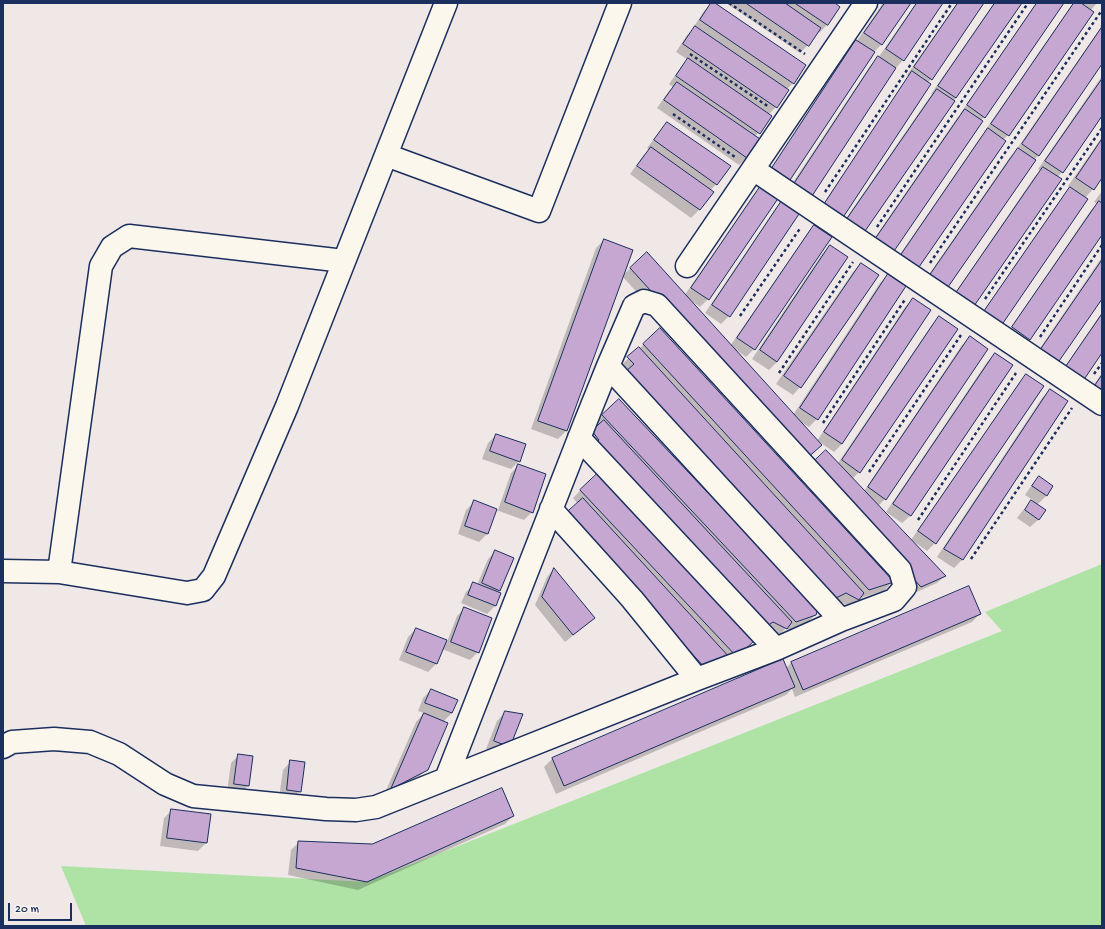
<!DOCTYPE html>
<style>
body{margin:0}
#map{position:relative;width:1105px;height:929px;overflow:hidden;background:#f0e7e7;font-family:"Gochi Hand",sans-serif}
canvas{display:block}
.frame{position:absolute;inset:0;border:4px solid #1b2f5e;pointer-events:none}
.scale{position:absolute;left:8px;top:903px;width:64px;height:18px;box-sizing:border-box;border:2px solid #1b2f5e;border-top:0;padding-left:5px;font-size:12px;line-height:14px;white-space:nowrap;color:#1b2f5e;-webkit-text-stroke:3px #fbf7ec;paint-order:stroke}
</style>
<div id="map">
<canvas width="1105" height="929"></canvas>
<div class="frame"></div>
<div class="scale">20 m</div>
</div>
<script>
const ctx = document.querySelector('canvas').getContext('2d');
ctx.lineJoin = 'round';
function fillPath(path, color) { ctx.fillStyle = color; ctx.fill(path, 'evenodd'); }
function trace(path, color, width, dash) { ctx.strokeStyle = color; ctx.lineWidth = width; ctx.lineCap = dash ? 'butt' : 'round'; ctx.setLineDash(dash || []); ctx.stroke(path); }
fillPath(new Path2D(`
 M 1102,564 L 1102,926 L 86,926 L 61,866 L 367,882 L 1002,631 L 985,612 Z`), '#aee3a5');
fillPath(new Path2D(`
 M 712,3 L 793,83 L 787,89 L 776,107 L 768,115 L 771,116 L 755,137 L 747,157 L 739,165 L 657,108 L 669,91 L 673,87 L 669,84 L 681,67 L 688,60 L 676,52 L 687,35 L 694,29 L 693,28 L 704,11 Z
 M 726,3 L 833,3 L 839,7 L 827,25 L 819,33 L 818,32 L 808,45 L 800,53 Z
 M 883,3 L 910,3 L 881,45 L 873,53 L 789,180 L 781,188 L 765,177 L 849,49 L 857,41 Z
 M 916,3 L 942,3 L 903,60 L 786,193 L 870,66 L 878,58 Z
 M 957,3 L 983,3 L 931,79 L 816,215 L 905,81 L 909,77 L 907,75 Z
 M 994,3 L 1020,3 L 956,98 L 838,230 L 929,98 L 932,95 L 931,94 Z
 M 1036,3 L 1063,3 L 984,117 L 867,249 L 957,118 L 961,114 L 960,114 Z
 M 1073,3 L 1097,3 L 1090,11 L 1008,135 L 1003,140 L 1005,141 L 918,267 L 910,275 L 894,263 L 980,138 L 985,133 L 984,132 Z
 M 1102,23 L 1102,62 L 1038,156 L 1034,160 L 948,286 L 940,294 L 923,283 L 1010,157 L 1014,153 L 1101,27 L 1100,26 Z
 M 1102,76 L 1102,114 L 1062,172 L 949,302 L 1035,176 L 1040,171 L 1038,169 Z
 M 668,123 L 716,184 L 710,191 L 712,192 L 699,210 L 691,218 L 630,174 L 643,156 L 649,150 L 647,148 L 660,131 Z
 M 1102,137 L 1102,176 L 1093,189 L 976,322 L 1063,196 L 1071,188 L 1068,186 Z
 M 762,186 L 708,299 L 700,307 L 689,299 L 730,346 L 807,234 L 814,226 L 754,349 L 746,357 L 735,349 L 793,415 L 880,283 L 888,275 L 817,419 L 809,427 L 799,421 L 817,441 L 905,307 L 913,299 L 842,444 L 834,452 L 818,441 L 797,467 L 622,276 L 566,431 L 558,439 L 531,429 L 596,248 L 604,240 L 622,276 L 646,254 L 684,296 L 754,194 Z
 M 1102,191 L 1102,233 L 1029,339 L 1021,347 L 1005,336 L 1091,210 L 1097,204 L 1094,202 Z
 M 783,201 L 729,316 L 721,324 L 705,313 L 775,209 Z
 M 830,246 L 847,257 L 777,362 L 769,370 L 752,359 L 822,254 Z
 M 1102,257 L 1102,297 L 1032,360 Z
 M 861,264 L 800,387 L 793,395 L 776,384 L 853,272 Z
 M 1102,312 L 1102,351 L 1058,377 Z
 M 939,318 L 859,472 L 852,479 L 864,491 L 962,345 L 970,338 L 885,499 L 878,506 L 911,540 L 1019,383 L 1027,375 L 935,543 L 927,551 L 913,541 L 913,542 L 945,576 L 937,583 L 912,594 L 838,463 L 931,326 Z
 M 660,330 L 892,582 L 885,590 L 861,598 L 860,597 L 850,607 L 837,600 L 620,366 Z
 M 995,354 L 910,516 L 902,523 L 886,512 L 987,362 Z
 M 1102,373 L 1102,409 L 1085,398 Z
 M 1050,390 L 1067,401 L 962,560 L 954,568 L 937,557 L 1042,398 Z
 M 603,415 L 815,615 L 807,623 L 788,630 L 786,628 L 778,637 L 585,440 L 598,427 L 595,423 Z
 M 496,435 L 519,461 L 511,469 L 482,459 L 488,443 Z
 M 519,465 L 532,512 L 524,520 L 496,510 L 487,534 L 479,542 L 458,534 L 466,510 L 474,502 L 498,510 L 511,473 Z
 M 1039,478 L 1052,487 L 1046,496 L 1037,505 L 1045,510 L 1038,520 L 1030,527 L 1017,518 L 1024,509 L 1033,500 L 1025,495 L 1031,486 Z
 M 581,490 L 754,640 L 699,677 L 578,504 L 573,498 Z
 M 496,551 L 499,590 L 497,593 L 499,594 L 495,606 L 487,614 L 461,603 L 466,592 L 474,584 L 477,585 L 488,559 Z
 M 554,569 L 594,618 L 586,625 L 565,642 L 535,605 L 547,577 Z
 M 465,608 L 478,652 L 470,660 L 442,649 L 436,664 L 428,672 L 399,660 L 408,637 L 416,629 L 447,642 L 457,616 Z
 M 980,614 L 972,622 L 795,697 L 792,689 L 786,695 L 556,794 L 544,767 L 552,759 L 782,661 L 786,668 L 791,663 Z
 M 431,690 L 456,701 L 452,713 L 443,722 L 427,769 L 419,777 L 384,795 L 416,722 L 424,713 L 418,711 L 423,698 Z
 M 505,712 L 522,715 L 501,755 L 486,749 L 497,721 Z
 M 239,755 L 248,786 L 240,794 L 227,792 L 231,763 Z
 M 291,761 L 300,791 L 292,799 L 279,798 L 283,770 Z
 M 172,810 L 206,843 L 198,851 L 160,846 L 164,818 Z
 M 513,816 L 505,824 L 358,890 L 288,875 L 291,850 L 299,842 L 372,845 Z`), '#0003');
const building = new Path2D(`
 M 711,3 L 715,3 L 806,65 L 794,84 L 700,20 Z
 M 746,3 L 785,3 L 821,28 L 809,46 Z
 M 795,3 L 835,3 L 840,7 L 828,25 Z
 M 885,3 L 911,3 L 882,45 L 864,33 Z
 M 917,3 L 943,3 L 904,61 L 886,49 Z
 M 958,3 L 984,3 L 932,80 L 914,67 Z
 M 995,3 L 1022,3 L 956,98 L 938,86 Z
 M 1037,3 L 1064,3 L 985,118 L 967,105 Z
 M 1074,3 L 1081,3 L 1094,12 L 1009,136 L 991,124 Z
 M 695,26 L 789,90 L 777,108 L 683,44 Z
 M 1102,27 L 1102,64 L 1039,156 L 1022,144 Z
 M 856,40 L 875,52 L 790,180 L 772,168 Z
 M 878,56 L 896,68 L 812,196 L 794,184 Z
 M 688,58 L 772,116 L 760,134 L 676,76 Z
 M 912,71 L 931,84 L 842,219 L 823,206 Z
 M 1102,79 L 1102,116 L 1063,173 L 1045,161 Z
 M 677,82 L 760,139 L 747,158 L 664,100 Z
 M 937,89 L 955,101 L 863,234 L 845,222 Z
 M 965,109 L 983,121 L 892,254 L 874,241 Z
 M 667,122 L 731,166 L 717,185 L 654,140 Z
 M 988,128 L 1006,141 L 919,267 L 901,255 Z
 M 1102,139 L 1102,178 L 1094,190 L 1076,178 Z
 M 651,147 L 714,192 L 700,210 L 637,166 Z
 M 1018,148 L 1036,160 L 948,287 L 930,275 Z
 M 1043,167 L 1062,179 L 974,306 L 956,293 Z
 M 762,184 L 779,197 L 709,300 L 691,288 Z
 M 1070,187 L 1088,199 L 1001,326 L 983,313 Z
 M 783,199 L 801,211 L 730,317 L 712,305 Z
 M 1099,201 L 1102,203 L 1102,235 L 1030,340 L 1012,327 Z
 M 814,225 L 832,237 L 755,350 L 737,338 Z
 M 604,239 L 633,250 L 567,431 L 538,421 Z
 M 830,245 L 848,257 L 777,362 L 760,350 Z
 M 647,252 L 822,445 L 805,460 L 630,268 Z
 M 1102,260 L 1102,299 L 1057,364 L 1039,352 Z
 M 861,263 L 879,275 L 801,388 L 784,376 Z
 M 888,274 L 906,286 L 818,420 L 800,408 Z
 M 913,298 L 931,310 L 842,444 L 824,432 Z
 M 1102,314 L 1102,353 L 1083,381 L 1065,368 Z
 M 939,316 L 958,329 L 860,473 L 842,460 Z
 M 660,328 L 894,582 L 869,590 L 643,344 Z
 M 970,336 L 988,349 L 886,500 L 868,487 Z
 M 639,347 L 864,593 L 859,600 L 846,593 L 836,598 L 625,372 L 634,364 L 627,357 Z
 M 995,353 L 1013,365 L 911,516 L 893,504 Z
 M 1026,374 L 1044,386 L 936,544 L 918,531 Z
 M 1102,375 L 1102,396 L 1092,390 Z
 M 1050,389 L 1068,401 L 963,560 L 944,549 Z
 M 619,399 L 818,609 L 816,615 L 796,622 L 602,415 Z
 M 604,420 L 792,622 L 787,629 L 773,622 L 764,628 L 593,445 L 599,440 L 592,431 Z
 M 496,434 L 526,444 L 520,462 L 490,451 Z
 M 826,450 L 946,576 L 921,587 L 809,466 Z
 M 518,464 L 546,474 L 533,513 L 505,502 Z
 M 598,473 L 755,640 L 737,657 L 580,490 Z
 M 1039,476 L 1053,486 L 1047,496 L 1032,486 Z
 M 583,498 L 731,659 L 707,670 L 564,515 Z
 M 474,500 L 497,509 L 488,534 L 465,526 Z
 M 1031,500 L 1046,510 L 1039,520 L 1025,510 Z
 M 495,550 L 514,558 L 500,591 L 482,583 Z
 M 554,568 L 595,618 L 573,635 L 542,597 Z
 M 473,582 L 501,593 L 496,606 L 468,595 Z
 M 969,586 L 981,614 L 803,690 L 791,662 Z
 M 464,607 L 492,618 L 479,653 L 451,642 Z
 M 416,628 L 447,640 L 437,664 L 406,652 Z
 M 783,659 L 795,687 L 564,786 L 552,758 Z
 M 431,689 L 458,700 L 452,713 L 425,703 Z
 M 505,711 L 523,714 L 510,747 L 494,741 Z
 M 424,713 L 448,723 L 428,770 L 391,789 Z
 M 238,754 L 253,756 L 249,786 L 234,784 Z
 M 290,760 L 305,762 L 301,792 L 287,790 Z
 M 502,788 L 514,816 L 367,882 L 296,868 L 298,841 L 372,844 Z
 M 171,809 L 211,814 L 207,843 L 167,838 Z`);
fillPath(building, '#c6a7d2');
trace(building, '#1b2f5e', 1);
const minor = new Path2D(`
 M 386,155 L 539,211 L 620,3
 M 753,169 L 1102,404
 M 687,266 L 866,3
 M 608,366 L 841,620
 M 579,438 L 776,649
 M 551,509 L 632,599 L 697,679
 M 3,571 L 59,572 L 187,593 L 203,590 L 214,576 L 287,406 L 446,3
 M 59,572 L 101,266 L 112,247 L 129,236 L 344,261
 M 3,747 L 12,742 L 54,739 L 90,742 L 119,754 L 165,784 L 193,796 L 326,809 L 356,810 L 376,807 L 446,779 L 585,423 L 608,366 L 634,306 L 644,301 L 657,305 L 900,570 L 905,587 L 894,600 L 841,620 L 776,649 L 697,679 L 446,779`);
trace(minor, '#1b2f5e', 25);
trace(new Path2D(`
 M 729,3 L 805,54
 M 690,54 L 769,107
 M 673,114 L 735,157
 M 825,192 L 952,3
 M 877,227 L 1028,3
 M 930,263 L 1102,10
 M 985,299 L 1102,128
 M 740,316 L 801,227
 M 1040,337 L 1102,245
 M 779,373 L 853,262
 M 1094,374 L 1102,363
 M 823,423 L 906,298
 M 869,472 L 961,335
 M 918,520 L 1016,373
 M 971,559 L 1072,408`), '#1b2f5e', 2.5, [3, 3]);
trace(minor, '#fbf7ec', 22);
</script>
